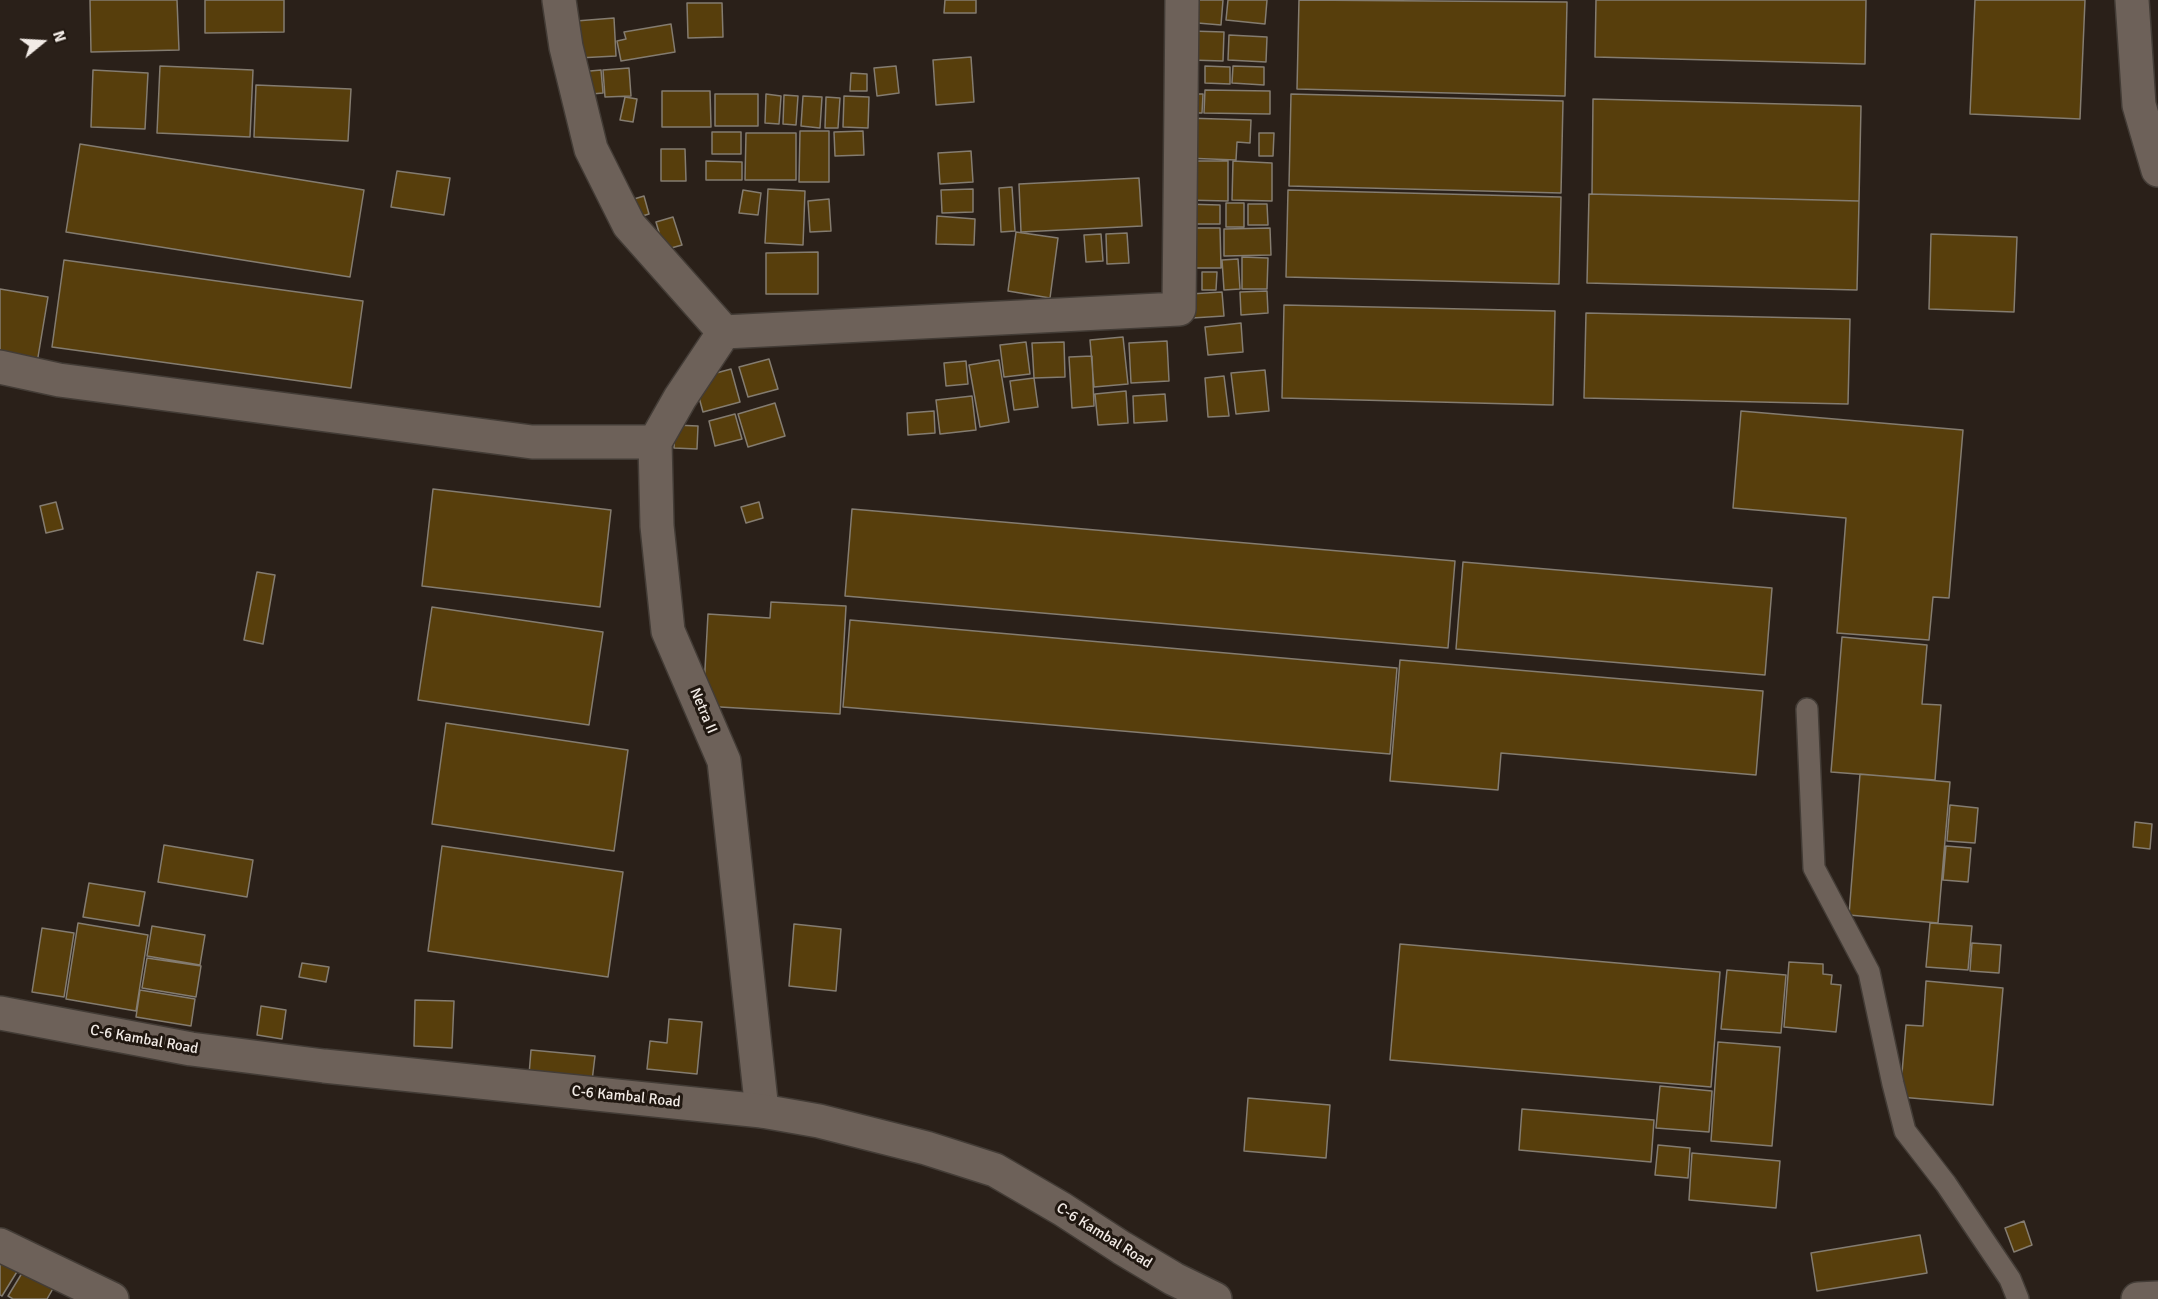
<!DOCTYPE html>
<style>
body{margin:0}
#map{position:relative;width:2158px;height:1299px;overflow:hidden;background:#2a2019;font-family:Signika,sans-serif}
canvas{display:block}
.north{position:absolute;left:12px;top:12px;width:60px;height:60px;-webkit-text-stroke:4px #201710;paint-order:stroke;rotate:72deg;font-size:16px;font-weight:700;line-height:24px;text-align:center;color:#f2ebe6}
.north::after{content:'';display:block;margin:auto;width:21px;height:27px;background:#f2ebe6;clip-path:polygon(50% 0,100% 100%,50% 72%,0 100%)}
</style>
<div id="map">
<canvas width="2158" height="1299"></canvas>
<div class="north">N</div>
</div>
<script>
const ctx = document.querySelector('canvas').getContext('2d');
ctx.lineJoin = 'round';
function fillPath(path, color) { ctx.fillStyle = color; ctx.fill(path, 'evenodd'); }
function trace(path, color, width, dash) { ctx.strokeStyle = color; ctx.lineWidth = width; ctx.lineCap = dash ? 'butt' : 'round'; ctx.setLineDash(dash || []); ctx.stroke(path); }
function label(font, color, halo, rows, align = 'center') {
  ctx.font = font + ' Signika,sans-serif'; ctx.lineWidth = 6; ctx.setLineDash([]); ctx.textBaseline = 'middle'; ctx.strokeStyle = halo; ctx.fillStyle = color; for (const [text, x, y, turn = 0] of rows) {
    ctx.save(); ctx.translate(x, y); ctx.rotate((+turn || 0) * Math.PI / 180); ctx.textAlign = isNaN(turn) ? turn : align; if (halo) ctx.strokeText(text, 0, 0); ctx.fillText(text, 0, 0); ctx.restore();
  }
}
const building = new Path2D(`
 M 90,0 L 177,0 L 179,50 L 91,52 Z
 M 205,0 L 284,0 L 284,32 L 205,33 Z
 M 945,0 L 976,0 L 976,13 L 944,13 Z
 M 1187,0 L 1223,0 L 1221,25 L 1186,22 Z
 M 1228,0 L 1267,0 L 1265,24 L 1226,20 Z
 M 1299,0 L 1567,2 L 1565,96 L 1297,89 Z
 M 1596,0 L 1866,0 L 1865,64 L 1595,57 Z
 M 1975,0 L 2085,0 L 2080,119 L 1970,114 Z
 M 687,3 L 722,3 L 723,37 L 688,38 Z
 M 614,18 L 616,56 L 578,58 L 576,21 Z
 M 671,24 L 675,52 L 621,61 L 617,41 L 626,39 L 624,32 Z
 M 1191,31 L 1224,32 L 1223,61 L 1190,60 Z
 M 1229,35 L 1267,37 L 1266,62 L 1228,60 Z
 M 971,57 L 974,102 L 936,105 L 933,60 Z
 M 160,66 L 253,70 L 250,137 L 157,133 Z
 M 896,66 L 899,93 L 877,96 L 874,68 Z
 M 1205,66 L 1230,67 L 1230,84 L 1205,83 Z
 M 1233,66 L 1264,67 L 1264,85 L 1232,83 Z
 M 629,68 L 631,96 L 605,97 L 603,70 Z
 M 93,70 L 148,73 L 145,129 L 91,127 Z
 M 601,70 L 603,93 L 580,95 L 579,72 Z
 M 851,73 L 867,74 L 867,91 L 850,91 Z
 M 256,85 L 351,89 L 348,141 L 254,137 Z
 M 1205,90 L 1270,91 L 1270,114 L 1204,113 Z
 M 662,91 L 710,91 L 711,127 L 662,127 Z
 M 715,94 L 758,94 L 758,126 L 715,126 Z
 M 766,94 L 781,96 L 779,124 L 765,123 Z
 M 1184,94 L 1203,94 L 1202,113 L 1184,113 Z
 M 1291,94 L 1563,101 L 1561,193 L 1289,186 Z
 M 784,95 L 798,96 L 796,125 L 783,124 Z
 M 803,96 L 822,97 L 820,128 L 801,126 Z
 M 844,96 L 869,97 L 868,128 L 843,127 Z
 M 625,97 L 637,99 L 633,122 L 620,120 Z
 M 826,97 L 840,98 L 838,128 L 825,128 Z
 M 1593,99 L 1861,106 L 1859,201 L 1592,194 Z
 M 1186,118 L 1251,120 L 1250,143 L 1237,142 L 1236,160 L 1185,158 Z
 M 800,131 L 829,131 L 829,182 L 799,182 Z
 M 863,131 L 864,155 L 835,156 L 834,132 Z
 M 712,132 L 741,132 L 741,154 L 712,154 Z
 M 746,133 L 796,133 L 796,180 L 745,180 Z
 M 1259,133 L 1274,133 L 1273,156 L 1259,156 Z
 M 80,144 L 364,190 L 350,277 L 66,232 Z
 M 661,149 L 685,149 L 686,181 L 661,181 Z
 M 971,151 L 973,182 L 940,184 L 938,153 Z
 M 706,161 L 742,162 L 742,180 L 706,180 Z
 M 1183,161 L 1228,161 L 1228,201 L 1184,200 Z
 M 1233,161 L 1272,163 L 1272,201 L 1232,200 Z
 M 397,171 L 450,178 L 444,215 L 391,207 Z
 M 1139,178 L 1142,226 L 1021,232 L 1019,184 Z
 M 1012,187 L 1015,231 L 1001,232 L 999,188 Z
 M 768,189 L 805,191 L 803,245 L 765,243 Z
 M 973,189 L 973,212 L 942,213 L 941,190 Z
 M 743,190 L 761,193 L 758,215 L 739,213 Z
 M 1288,190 L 1561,197 L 1559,284 L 1286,277 Z
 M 1589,194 L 1859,201 L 1857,290 L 1587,283 Z
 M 644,196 L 649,214 L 629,220 L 624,202 Z
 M 829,199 L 831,231 L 810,232 L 808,201 Z
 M 1226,203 L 1244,203 L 1244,227 L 1226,227 Z
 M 1185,204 L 1220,205 L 1220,224 L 1185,224 Z
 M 1248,204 L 1267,204 L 1268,225 L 1248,225 Z
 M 937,216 L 975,219 L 974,245 L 936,244 Z
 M 673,217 L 682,245 L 664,250 L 656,222 Z
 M 1185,228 L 1220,228 L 1221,268 L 1186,268 Z
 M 1270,228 L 1271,255 L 1224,256 L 1224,229 Z
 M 1016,232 L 1058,238 L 1050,298 L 1008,291 Z
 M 1127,233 L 1129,263 L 1107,264 L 1106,234 Z
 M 1101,234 L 1103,261 L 1086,262 L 1084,235 Z
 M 1931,234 L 2017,237 L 2014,312 L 1929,309 Z
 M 818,252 L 818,294 L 766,294 L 766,253 Z
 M 1242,257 L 1268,258 L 1267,289 L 1242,289 Z
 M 1238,259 L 1240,289 L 1224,290 L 1222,260 Z
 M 64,260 L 363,301 L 351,388 L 52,347 Z
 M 1202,272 L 1217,272 L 1216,290 L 1202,290 Z
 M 0,289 L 48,297 L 37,363 L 0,357 Z
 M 1267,291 L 1268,313 L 1241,315 L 1240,292 Z
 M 1222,292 L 1224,316 L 1192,318 L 1190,294 Z
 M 1284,305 L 1555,311 L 1553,405 L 1282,398 Z
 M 1586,313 L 1850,319 L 1848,404 L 1584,398 Z
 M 1241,323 L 1243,352 L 1208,355 L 1205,327 Z
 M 1123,337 L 1128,384 L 1094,387 L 1090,340 Z
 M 1167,341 L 1169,381 L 1131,383 L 1129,343 Z
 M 1026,342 L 1030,374 L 1004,377 L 1000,345 Z
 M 1064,342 L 1065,377 L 1034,378 L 1032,343 Z
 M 1092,356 L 1094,406 L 1072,408 L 1069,357 Z
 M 769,359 L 778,389 L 748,397 L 739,367 Z
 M 999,360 L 1009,422 L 980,427 L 969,365 Z
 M 966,361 L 968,384 L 946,386 L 944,363 Z
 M 731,369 L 740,402 L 703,412 L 694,379 Z
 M 1265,370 L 1269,411 L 1236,414 L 1231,373 Z
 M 1224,376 L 1229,416 L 1208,417 L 1205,378 Z
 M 1034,378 L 1038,407 L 1014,410 L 1010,381 Z
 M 1126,391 L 1128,423 L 1098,425 L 1095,394 Z
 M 1165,394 L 1167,421 L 1134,423 L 1133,396 Z
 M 972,396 L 976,430 L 940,434 L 936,400 Z
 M 775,403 L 785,436 L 748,447 L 738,414 Z
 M 934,411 L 935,433 L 908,435 L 907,413 Z
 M 1741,411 L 1963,430 L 1949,598 L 1933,597 L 1929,640 L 1837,633 L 1846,518 L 1733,508 Z
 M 735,414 L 742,439 L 715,446 L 709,421 Z
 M 675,425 L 698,426 L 697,449 L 674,448 Z
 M 433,489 L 611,510 L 600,607 L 422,586 Z
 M 56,502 L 63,529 L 46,533 L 40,506 Z
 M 759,502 L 763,518 L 746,523 L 741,507 Z
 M 852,509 L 1455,561 L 1448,648 L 845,596 Z
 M 1463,562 L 1772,588 L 1765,675 L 1456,649 Z
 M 257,572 L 275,575 L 263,644 L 244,640 Z
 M 771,602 L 846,606 L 840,714 L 703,706 L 708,614 L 770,618 Z
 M 432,607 L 603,632 L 589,725 L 418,700 Z
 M 850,620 L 1397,668 L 1390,754 L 843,707 Z
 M 1842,637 L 1927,645 L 1922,704 L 1941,705 L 1935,780 L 1831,772 Z
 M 1400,660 L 1763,691 L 1756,775 L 1501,753 L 1498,790 L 1390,781 Z
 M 446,723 L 628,750 L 614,851 L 432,824 Z
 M 1860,774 L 1950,782 L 1938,923 L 1849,915 Z
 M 1950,805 L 1978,808 L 1975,843 L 1947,841 Z
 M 2135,822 L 2152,824 L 2150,849 L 2133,847 Z
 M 164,845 L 253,860 L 247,897 L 158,882 Z
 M 442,846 L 623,872 L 608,977 L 428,951 Z
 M 1946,846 L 1971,848 L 1968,882 L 1943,880 Z
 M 89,883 L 145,892 L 139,926 L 83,917 Z
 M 78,923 L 148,935 L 136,1011 L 66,999 Z
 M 1930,923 L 1972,926 L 1968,970 L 1926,967 Z
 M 794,924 L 841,929 L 836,991 L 789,986 Z
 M 152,926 L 205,935 L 200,965 L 147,956 Z
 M 42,928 L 74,933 L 64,997 L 32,992 Z
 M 1972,943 L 2001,945 L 1999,973 L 1970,971 Z
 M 1400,944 L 1720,972 L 1711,1087 L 1390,1060 Z
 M 147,958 L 201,966 L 196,997 L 142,988 Z
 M 1789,962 L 1823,964 L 1823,974 L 1832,975 L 1831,984 L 1841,985 L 1836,1032 L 1784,1027 Z
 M 302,963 L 329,967 L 326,982 L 299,977 Z
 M 1727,970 L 1786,975 L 1781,1033 L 1721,1029 Z
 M 1926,981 L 2003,988 L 1993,1105 L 1900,1097 L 1906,1025 L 1923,1026 Z
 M 140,990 L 195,999 L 191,1026 L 136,1017 Z
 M 415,1000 L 454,1001 L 452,1048 L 414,1046 Z
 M 261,1006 L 286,1010 L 282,1039 L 257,1035 Z
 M 669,1019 L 702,1022 L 697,1074 L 647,1069 L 650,1041 L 667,1043 Z
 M 1718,1042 L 1780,1047 L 1772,1146 L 1711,1141 Z
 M 531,1050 L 595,1056 L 592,1081 L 529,1075 Z
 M 1660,1086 L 1712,1091 L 1709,1132 L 1656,1128 Z
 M 1248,1098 L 1330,1105 L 1326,1158 L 1244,1151 Z
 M 1522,1109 L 1654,1120 L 1651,1162 L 1519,1150 Z
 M 1658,1145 L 1690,1148 L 1688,1178 L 1655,1175 Z
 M 1692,1153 L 1780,1161 L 1776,1208 L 1689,1200 Z
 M 2024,1221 L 2032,1245 L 2014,1252 L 2005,1228 Z
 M 1920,1235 L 1927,1273 L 1817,1291 L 1811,1253 Z
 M 0,1248 L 23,1262 L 2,1296 L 0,1295 Z
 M 30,1260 L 59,1278 L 47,1299 L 13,1299 L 8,1296 Z`);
fillPath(building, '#573e0c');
trace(building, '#847c70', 1.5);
const service = new Path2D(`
 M 1807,709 L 1814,868 L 1869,972 L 1893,1084 L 1905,1131 L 1946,1184 L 2010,1279 L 2018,1299`);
const minor = new Path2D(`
 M 559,0 L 566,47 L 591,149 L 629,225 L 724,332
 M 2132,0 L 2139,105 L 2158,170
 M 724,332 L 680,398 L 655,442 L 657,526 L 668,631 L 724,761 L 762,1111
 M 724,332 L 1179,309 L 1182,0
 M 0,367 L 59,380 L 532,442 L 655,442
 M 0,1245 L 112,1299`);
const tertiary = new Path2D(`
 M 0,1013 L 191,1049 L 324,1066 L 762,1111 L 819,1121 L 926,1148 L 995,1170 L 1062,1209 L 1122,1248 L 1174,1279 L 1215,1299
 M 2138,1299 L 2158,1298`);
trace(service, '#433c36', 24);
trace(minor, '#433c36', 36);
trace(tertiary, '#433c36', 36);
trace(service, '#6d6159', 21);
trace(minor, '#6d6159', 33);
trace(tertiary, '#6d6159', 33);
label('15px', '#f2ebe6', '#201710', [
 ["Netra II",703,711,67],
 ["C-6 Kambal Road",144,1040,10],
 ["C-6 Kambal Road",626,1097,6],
 ["C-6 Kambal Road",1104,1236,32]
]);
</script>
